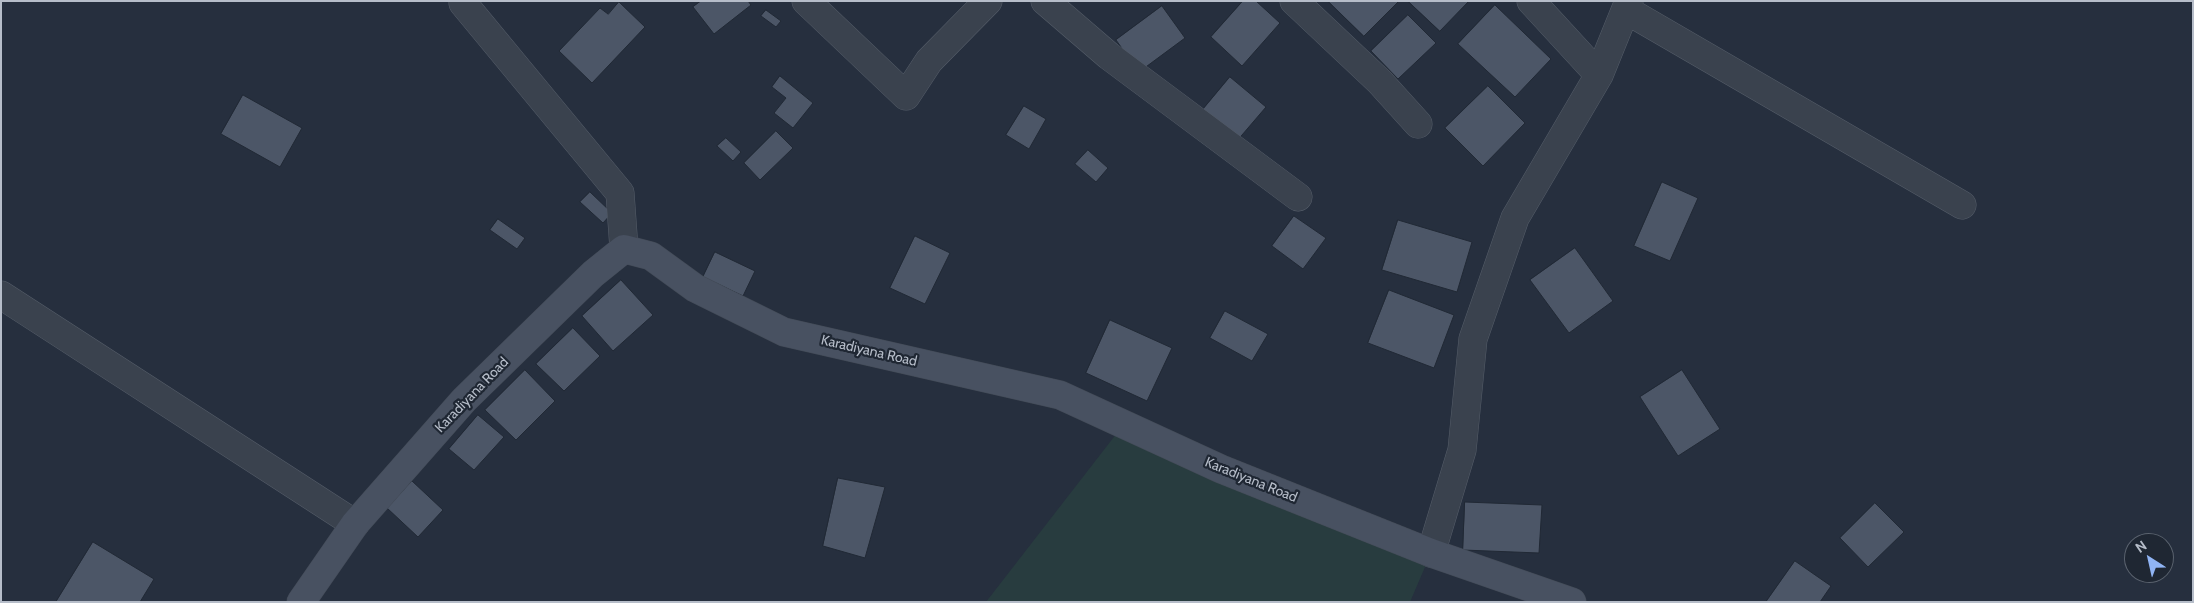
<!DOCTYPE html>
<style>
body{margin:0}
#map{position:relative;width:2194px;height:603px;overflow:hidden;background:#262f3e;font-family:Cabin,sans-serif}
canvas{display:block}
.frame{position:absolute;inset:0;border:2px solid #b6bdc9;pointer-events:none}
.north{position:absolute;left:2124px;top:533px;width:50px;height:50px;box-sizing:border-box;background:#1f2733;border:1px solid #5b636f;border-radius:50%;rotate:325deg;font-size:14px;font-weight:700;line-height:20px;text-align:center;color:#b6bdc9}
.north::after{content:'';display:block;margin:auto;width:18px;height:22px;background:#90b4f4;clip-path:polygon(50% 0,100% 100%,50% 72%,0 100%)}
</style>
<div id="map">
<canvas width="2194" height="603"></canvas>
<div class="frame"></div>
<div class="north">N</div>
</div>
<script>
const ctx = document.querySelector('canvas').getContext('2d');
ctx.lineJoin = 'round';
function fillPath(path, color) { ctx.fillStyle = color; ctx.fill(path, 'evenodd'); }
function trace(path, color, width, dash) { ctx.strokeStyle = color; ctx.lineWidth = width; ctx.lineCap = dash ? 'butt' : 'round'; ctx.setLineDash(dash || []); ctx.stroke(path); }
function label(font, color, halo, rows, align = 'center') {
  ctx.font = font + ' Cabin,sans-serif'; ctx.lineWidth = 4.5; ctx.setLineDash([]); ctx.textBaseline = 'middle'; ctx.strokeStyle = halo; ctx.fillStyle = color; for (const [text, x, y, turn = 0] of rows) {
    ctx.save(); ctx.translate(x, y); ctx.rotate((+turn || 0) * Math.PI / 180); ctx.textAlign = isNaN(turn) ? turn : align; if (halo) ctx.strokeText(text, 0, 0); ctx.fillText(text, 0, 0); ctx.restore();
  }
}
fillPath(new Path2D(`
 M 1124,424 L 1431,553 L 1410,602 L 986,602 Z`), '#283c3f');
const building = new Path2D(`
 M 701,1 L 748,1 L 751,5 L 714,34 L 693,7 Z
 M 1243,1 L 1256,1 L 1280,23 L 1242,66 L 1211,37 Z
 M 1328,1 L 1399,1 L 1364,36 Z
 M 1408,1 L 1469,1 L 1440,31 Z
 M 619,2 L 645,27 L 592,83 L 559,51 L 600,8 L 608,14 Z
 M 1495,5 L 1551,59 L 1515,97 L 1458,44 Z
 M 1162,6 L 1185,38 L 1139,72 L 1116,40 Z
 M 766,10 L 781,21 L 776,27 L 761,16 Z
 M 1408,15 L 1436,43 L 1398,79 L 1371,51 Z
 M 780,76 L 813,103 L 793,128 L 774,113 L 786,98 L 772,87 Z
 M 1230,77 L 1266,107 L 1236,142 L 1200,113 Z
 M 1488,86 L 1525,123 L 1483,166 L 1445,128 Z
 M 243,95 L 302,128 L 280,167 L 221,134 Z
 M 1024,106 L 1046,119 L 1029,149 L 1006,135 Z
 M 776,131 L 793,148 L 760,180 L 744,163 Z
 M 726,138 L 741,152 L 733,161 L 717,146 Z
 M 1088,150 L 1108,168 L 1096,182 L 1075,164 Z
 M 1662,182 L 1698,198 L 1670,261 L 1634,246 Z
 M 590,192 L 612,213 L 603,223 L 580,202 Z
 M 1294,216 L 1326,238 L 1303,269 L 1272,246 Z
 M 498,219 L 525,238 L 517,249 L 490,230 Z
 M 1398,220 L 1472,242 L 1457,292 L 1382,270 Z
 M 915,236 L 950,253 L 925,304 L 890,288 Z
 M 1575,248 L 1613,301 L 1569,333 L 1530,280 Z
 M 715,252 L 755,271 L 743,296 L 703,277 Z
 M 621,280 L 653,315 L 613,351 L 582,316 Z
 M 1389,290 L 1454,315 L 1434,368 L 1368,343 Z
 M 1225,311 L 1268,334 L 1252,361 L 1210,338 Z
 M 1110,320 L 1172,348 L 1147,401 L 1086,373 Z
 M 573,328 L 600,356 L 564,391 L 536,364 Z
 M 525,370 L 555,401 L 516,440 L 485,410 Z
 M 1682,370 L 1720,429 L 1678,456 L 1640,397 Z
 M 478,415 L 504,437 L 474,470 L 449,449 Z
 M 838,478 L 885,487 L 865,558 L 823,546 Z
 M 412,481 L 443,510 L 418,537 L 387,508 Z
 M 1465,502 L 1542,505 L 1539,553 L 1463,550 Z
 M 1875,503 L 1904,532 L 1868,567 L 1840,538 Z
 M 93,542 L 154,579 L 140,602 L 56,602 Z
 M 1795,561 L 1831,586 L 1820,602 L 1766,602 Z`);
fillPath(building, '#4c5667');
trace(building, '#212935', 1);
const street = new Path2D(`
 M 465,1 L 463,3 L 620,193 L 624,249
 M 806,1 L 906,96 L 929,61 L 988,1
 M 1045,1 L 1109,56 L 1298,197
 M 1294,1 L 1380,82 L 1418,124
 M 1531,1 L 1599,75
 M 1626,10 L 1962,205
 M 1,295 L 355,524
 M 1431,553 L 1462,450 L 1473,339 L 1515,218 L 1599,75 L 1629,1`);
const secondary = new Path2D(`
 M 301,602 L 355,524 L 464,400 L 593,274 L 624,249 L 651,256 L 695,288 L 784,332 L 1060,395 L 1221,469 L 1431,553 L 1572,602`);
trace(street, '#555d69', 29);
trace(secondary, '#434b57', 29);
trace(street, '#3a424e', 28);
trace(secondary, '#485161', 28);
label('14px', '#b6bdc9', '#1f2733', [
 ["Karadiyana Road",869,351,13],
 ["Karadiyana Road",472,395,-46],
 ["Karadiyana Road",1251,480,22]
]);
</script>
